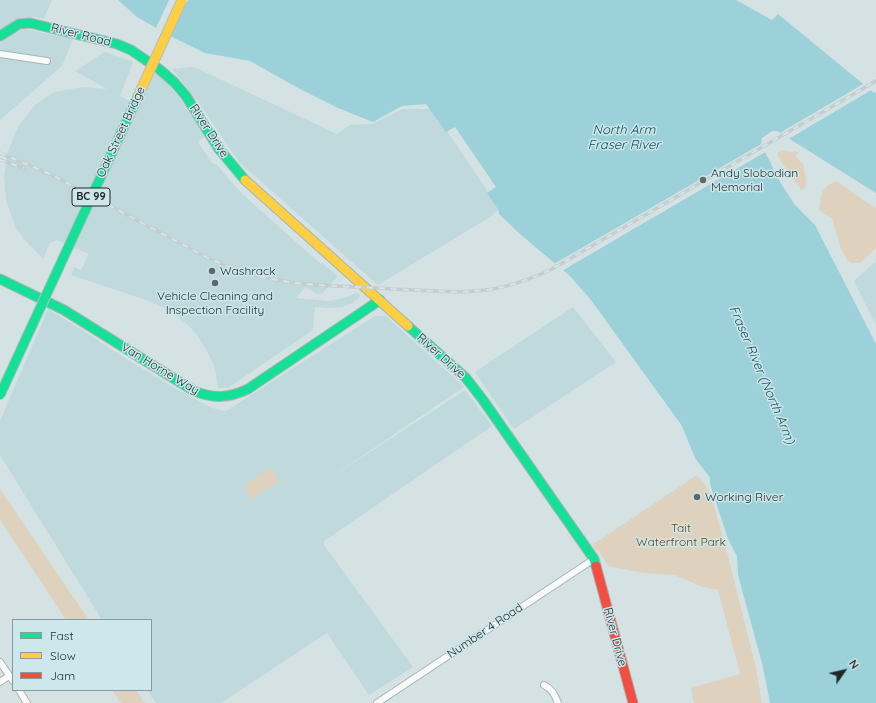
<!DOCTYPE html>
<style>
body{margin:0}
#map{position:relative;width:876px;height:703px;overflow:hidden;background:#d4e2e4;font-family:Quicksand,sans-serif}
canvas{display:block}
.legend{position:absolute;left:12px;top:619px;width:140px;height:72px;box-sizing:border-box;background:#cde7eb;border:1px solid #879b9e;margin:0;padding:5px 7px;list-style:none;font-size:12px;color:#1f282a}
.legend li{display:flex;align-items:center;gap:8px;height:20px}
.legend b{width:20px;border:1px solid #879b9e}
.north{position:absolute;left:824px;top:651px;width:40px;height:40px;-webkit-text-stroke:3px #cde7eb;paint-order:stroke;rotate:56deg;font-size:11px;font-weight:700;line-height:16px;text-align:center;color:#1f282a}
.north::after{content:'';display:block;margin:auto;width:14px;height:18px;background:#1f282a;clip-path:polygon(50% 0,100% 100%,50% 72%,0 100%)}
</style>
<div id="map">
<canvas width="876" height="703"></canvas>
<ul class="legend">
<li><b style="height:5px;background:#16e098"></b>Fast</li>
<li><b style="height:5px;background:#ffcf43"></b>Slow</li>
<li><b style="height:5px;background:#f24e42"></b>Jam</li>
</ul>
<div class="north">N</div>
</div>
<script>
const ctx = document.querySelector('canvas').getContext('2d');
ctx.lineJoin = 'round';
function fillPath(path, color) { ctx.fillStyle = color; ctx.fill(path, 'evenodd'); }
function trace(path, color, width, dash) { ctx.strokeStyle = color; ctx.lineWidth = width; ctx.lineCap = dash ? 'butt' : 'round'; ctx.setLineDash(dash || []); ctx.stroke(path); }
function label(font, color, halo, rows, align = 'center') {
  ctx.font = font + ' Quicksand,sans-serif'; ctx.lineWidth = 3; ctx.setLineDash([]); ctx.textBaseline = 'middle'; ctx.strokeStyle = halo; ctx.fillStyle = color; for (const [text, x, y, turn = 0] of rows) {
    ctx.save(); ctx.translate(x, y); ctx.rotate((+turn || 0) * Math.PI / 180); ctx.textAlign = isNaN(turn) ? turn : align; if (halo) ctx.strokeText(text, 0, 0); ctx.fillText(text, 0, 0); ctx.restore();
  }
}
fillPath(new Path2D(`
 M 0,0 L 52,0 L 44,18 L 32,17 L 0,31 Z
 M 24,29 L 73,39 L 62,66 L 0,120 L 0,44 L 7,37 Z
 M 105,52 L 133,62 L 120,96 L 137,105 L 155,73 L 169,85 L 178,96 L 205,136 L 198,142 L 212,163 L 217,165 L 242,194 L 321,264 L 322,263 L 338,276 L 323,293 L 317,294 L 305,287 L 296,298 L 329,301 L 347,297 L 356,293 L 358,293 L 360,295 L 359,298 L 352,303 L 342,307 L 327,308 L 315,307 L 313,330 L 228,388 L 218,388 L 215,368 L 209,355 L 198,336 L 188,325 L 170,310 L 147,300 L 71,275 L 74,267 L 81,270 L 89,254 L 57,240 L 50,243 L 43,259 L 24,239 L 16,228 L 6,200 L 4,175 L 8,151 L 19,125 L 35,105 L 54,92 L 83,87 L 107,89 L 75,71 Z
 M 194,67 L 337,134 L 350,125 L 372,124 L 403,109 L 432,109 L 500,209 L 490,217 L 378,285 L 239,162 L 199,103 L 172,69 Z
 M 876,261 L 876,325 L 854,281 Z
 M 573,307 L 616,362 L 514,429 L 475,372 Z
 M 48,309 L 90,335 L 107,347 L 171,386 L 212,408 L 226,411 L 375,316 L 386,316 L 464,387 L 318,486 L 465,390 L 492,426 L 324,541 L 324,545 L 413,667 L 369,695 L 327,633 L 221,703 L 156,703 L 147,690 L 151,690 L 151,620 L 102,620 L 0,455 L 0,421 Z`), '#bfd9dc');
fillPath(new Path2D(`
 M 783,150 L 792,152 L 795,151 L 798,152 L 796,157 L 804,165 C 803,176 809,178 805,188 L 801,190 L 778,157 L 778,152 Z
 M 837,181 L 869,204 L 876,208 L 876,248 L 860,263 L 851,263 L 848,261 L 841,249 L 832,218 L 824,214 L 819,210 C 822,194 820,187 837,181 Z
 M 270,468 L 279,481 L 252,499 L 243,486 Z
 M 697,475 L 710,492 L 725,544 L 756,668 L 762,703 L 694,703 L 691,688 L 740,674 L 718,590 L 703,587 L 674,575 L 643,573 L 608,566 L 598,550 L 596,550 L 592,545 Z
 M 0,489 L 89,620 L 66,620 L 0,520 Z
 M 112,690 L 136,690 L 145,703 L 121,703 Z`), '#ded2bf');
fillPath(new Path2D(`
 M 118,0 L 736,0 L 772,20 L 778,14 L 873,92 L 876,93 L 876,193 L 777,131 L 772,131 L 762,138 L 761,144 L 780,182 L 795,205 L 815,225 L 876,344 L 876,703 L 770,703 L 763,667 L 738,575 L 737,556 L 728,539 L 710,484 L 710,478 L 695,458 L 682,426 L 591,300 L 570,276 L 521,235 L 499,214 L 498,209 L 487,193 L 496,187 L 455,127 L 446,132 L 426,104 L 402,106 L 373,122 L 338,108 L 298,88 L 250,61 L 205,53 L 174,38 L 137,17 Z`), '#9cd1d9');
fillPath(new Path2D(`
 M 169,0 L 188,0 L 170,38 L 155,30 Z
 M 865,83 L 873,89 L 787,140 L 778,134 Z
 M 763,143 L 767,151 L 572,265 L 562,271 L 554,264 Z`), '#d4e2e4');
const street = new Path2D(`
 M 0,54 L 47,61
 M 0,662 L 13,681
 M 0,682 L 9,676
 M 544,685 C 552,689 555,695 558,703
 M 19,690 L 27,703
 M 377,703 L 594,559`);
const fast = new Path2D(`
 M 0,36 L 19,24 L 30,23 L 117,44 L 131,50 L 159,69 L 174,82 L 186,96 L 219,149 L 245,180
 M 0,279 L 64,310 L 194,391 C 214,399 229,398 248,389 L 380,300
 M 408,326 L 466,378 L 483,400 L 594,559 L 596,566`);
const slow = new Path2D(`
 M 245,180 L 408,326`);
const jam = new Path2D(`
 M 596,566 L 633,703`);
trace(street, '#a9b3b5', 8);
trace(fast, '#a9b3b5', 11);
trace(slow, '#a9b3b5', 11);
trace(jam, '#a9b3b5', 11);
trace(street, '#f9fbfb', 6);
trace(fast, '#16e098', 9);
trace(slow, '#ffcf43', 9);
trace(jam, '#f24e42', 9);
const rail = new Path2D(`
 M 0,153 L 52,175 L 208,258 C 230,268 253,276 277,280 C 315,287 354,286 392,289 C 423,290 455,294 486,290 C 509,287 531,279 552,269 L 876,81
 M 0,160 L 24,168`);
trace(rail, '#c8cccc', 3.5);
trace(rail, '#cde7eb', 2, [6]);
const fastBridge = new Path2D(`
 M 0,395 L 139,94`);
const slowBridge = new Path2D(`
 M 139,94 L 182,0`);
trace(fastBridge, '#b7bdbf', 11, []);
trace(slowBridge, '#b7bdbf', 11, []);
trace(fastBridge, '#16e098', 9);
trace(slowBridge, '#ffcf43', 9);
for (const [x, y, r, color] of [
 [703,180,4,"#5e696b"],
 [212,271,4,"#5e696b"],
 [215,283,4,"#5e696b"],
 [697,497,4,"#5e696b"]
]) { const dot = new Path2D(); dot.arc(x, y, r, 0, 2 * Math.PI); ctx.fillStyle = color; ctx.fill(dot); trace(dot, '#cde7eb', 1.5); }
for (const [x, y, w] of [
 [91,197,38]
]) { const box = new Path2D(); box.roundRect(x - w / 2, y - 9, w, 18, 3); ctx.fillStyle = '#cde7eb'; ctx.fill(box); trace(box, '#1f282a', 1); }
label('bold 11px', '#1f282a', null, [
 ["BC 99",91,197]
]);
label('12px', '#1f282a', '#cde7eb', [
 ["River Road",81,35,14],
 ["River Drive",209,131,57],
 ["Oak Street Bridge",121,132,-65],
 ["River Drive",441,356,42],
 ["Van Horne Way",160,369,31],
 ["Number 4 Road",485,631,-34],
 ["River Drive",615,637,75]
]);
label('12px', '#1f282a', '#cde7eb', [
 ["Andy Slobodian",711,173],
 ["Memorial",711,187],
 ["Washrack",220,271],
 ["Vehicle Cleaning and",215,296,"center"],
 ["Inspection Facility",215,310,"center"],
 ["Working River",705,497]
], 'left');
label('12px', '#653f0c', '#cde7eb', [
 ["Tait",681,528],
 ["Waterfront Park",681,542]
]);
label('italic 13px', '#0e4d54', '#cde7eb', [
 ["North Arm",624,130],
 ["Fraser River",624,145],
 ["Fraser River (North Arm)",762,375,67]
]);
</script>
